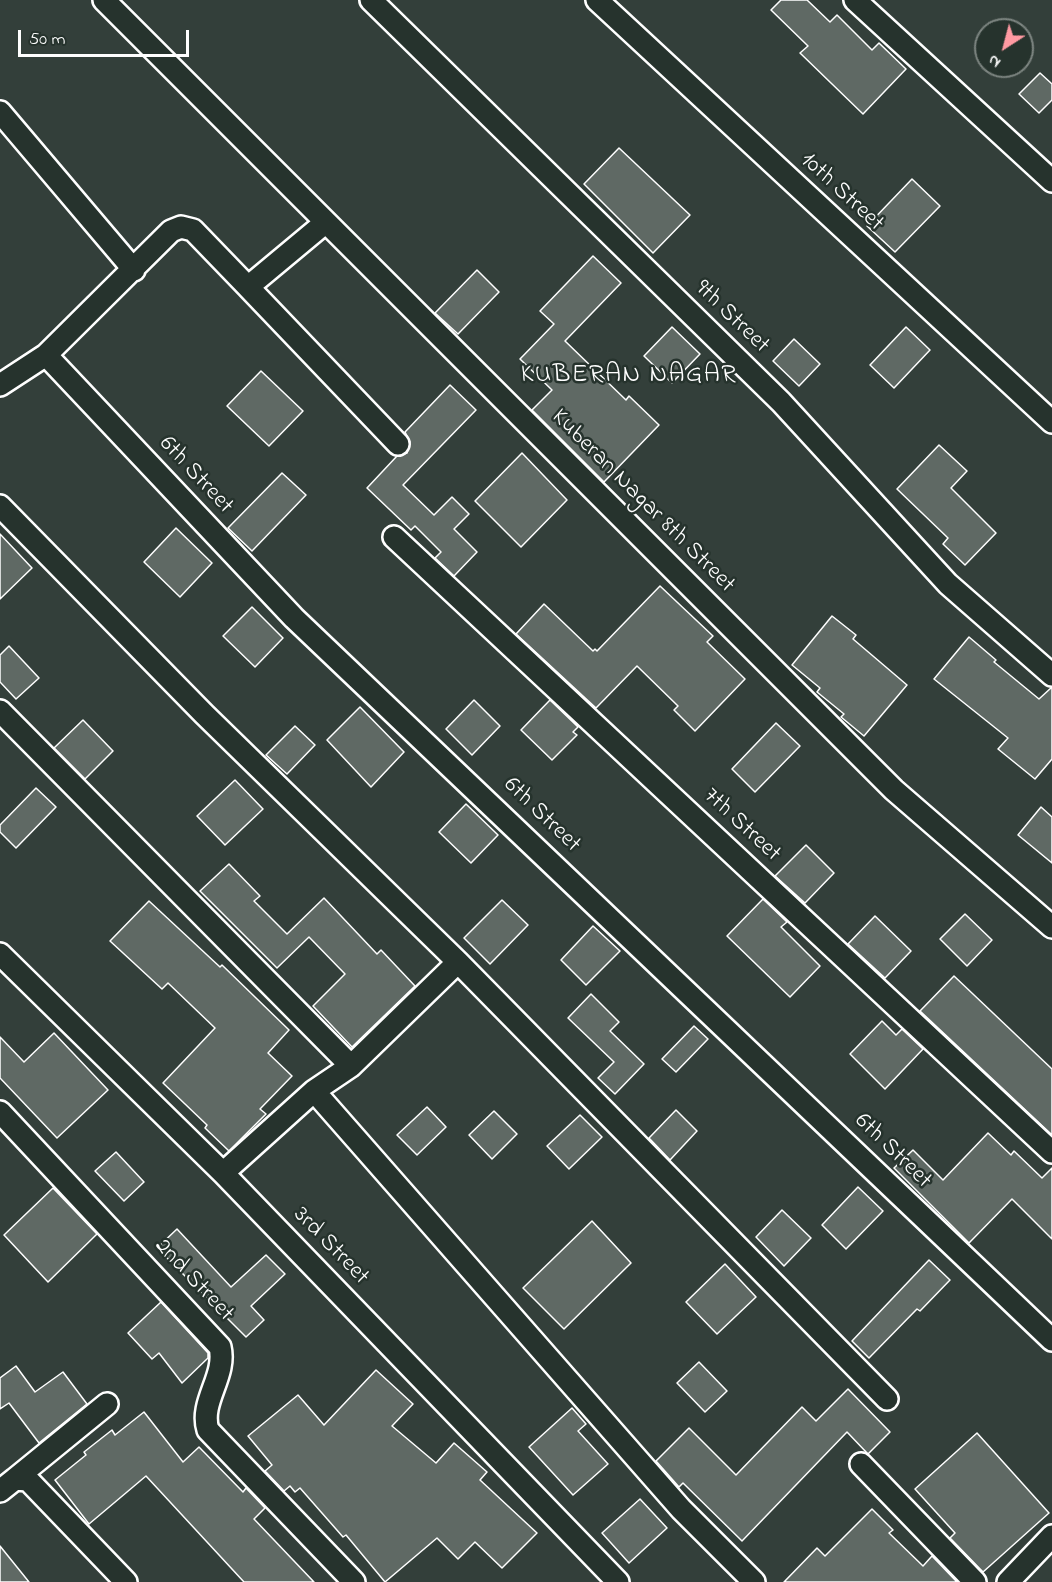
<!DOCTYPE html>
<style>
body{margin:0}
#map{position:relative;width:1052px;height:1582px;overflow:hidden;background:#333f3a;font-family:"Indie Flower",sans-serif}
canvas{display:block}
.north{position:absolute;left:974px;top:18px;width:60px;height:60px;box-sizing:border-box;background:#26332d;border:2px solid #7d8581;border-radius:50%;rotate:216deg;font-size:16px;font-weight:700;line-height:24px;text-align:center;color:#fff}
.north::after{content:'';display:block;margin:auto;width:21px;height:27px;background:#ff9aa2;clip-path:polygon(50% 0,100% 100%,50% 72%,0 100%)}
.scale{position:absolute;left:18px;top:30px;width:171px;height:27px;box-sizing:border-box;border:3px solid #fff;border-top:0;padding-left:8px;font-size:18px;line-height:21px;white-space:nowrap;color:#fff;-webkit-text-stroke:4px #26332d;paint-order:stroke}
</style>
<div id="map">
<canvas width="1052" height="1582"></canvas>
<div class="north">N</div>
<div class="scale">50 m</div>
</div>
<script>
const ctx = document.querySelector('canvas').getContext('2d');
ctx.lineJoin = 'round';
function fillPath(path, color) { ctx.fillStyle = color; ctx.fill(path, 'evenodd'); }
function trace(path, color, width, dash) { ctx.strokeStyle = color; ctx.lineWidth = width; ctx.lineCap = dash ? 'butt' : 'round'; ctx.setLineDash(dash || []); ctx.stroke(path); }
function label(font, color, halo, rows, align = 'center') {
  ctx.font = font + ' "Indie Flower",sans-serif'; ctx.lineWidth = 5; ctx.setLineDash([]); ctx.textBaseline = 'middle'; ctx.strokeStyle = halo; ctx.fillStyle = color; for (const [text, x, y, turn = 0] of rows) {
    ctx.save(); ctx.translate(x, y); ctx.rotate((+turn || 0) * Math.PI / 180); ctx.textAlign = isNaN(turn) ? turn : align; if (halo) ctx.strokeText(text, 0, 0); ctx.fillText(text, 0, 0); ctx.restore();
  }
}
const building = new Path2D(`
 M 781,0 L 807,0 L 830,22 L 837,15 L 872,50 L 879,43 L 906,69 L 863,114 L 800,53 L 808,46 L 771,10 Z
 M 1040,73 L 1052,84 L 1052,100 L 1039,113 L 1019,94 Z
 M 619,148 L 690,215 L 653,253 L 584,184 Z
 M 912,179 L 940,206 L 895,252 L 867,226 Z
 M 593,256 L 621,283 L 565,341 L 626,400 L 629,396 L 659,425 L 604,482 L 532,410 L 552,390 L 520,359 L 554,324 L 540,311 Z
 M 477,270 L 499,292 L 458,334 L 435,313 Z
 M 672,327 L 700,354 L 672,383 L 644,356 Z
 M 906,327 L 930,350 L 894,388 L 870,365 Z
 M 794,339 L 820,364 L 799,386 L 773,361 Z
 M 261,371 L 303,411 L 269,446 L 227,406 Z
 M 450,385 L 476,410 L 403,485 L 434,515 L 452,497 L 469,514 L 454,529 L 477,552 L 454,576 L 435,558 L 441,552 L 415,526 L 411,530 L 367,488 L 397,456 L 407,453 L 410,442 L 405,432 Z
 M 939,445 L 967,471 L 951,488 L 996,533 L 965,565 L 943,544 L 948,538 L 897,489 Z
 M 522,453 L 567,500 L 521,547 L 475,501 Z
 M 282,473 L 306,495 L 252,551 L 228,528 Z
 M 176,528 L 212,563 L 180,597 L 144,562 Z
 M 0,534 L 32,568 L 0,599 Z
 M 660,586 L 713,636 L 707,642 L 745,679 L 695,731 L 674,710 L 678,706 L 637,666 L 596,708 L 516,634 L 544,604 L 593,651 L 595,649 L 597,651 Z
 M 252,607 L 283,638 L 255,667 L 223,636 Z
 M 832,616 L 856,635 L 853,639 L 907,685 L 864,736 L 841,717 L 844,714 L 817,692 L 820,688 L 792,665 Z
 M 969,637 L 996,660 L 994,662 L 1039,699 L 1052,687 L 1052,759 L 1035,779 L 998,749 L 1008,738 L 934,679 Z
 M 9,646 L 39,678 L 16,699 L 0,682 L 0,655 Z
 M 474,700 L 500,726 L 472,755 L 446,729 Z
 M 550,700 L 578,727 L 573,732 L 577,735 L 552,760 L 521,730 Z
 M 360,707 L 404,752 L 371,787 L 327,740 Z
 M 83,720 L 113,751 L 85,779 L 54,748 Z
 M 776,723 L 800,746 L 755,792 L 732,769 Z
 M 295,726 L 315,745 L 287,774 L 266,755 Z
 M 235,780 L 263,809 L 225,845 L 197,816 Z
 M 36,788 L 56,807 L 16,848 L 0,832 L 0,825 Z
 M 466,804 L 498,835 L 471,863 L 439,832 Z
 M 1041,807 L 1052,817 L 1052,863 L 1018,835 Z
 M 806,845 L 834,873 L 805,903 L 775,876 Z
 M 229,864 L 260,896 L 254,901 L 287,934 L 324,898 L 377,954 L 381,950 L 415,986 L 352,1047 L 313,1006 L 345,974 L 309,937 L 277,968 L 200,891 Z
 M 763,899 L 787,922 L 781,927 L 820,966 L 790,997 L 727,936 Z
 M 502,900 L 528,925 L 490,964 L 464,938 Z
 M 149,901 L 220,967 L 222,965 L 289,1030 L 268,1053 L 292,1076 L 260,1109 L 266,1114 L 229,1151 L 205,1128 L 207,1125 L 163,1083 L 215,1028 L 168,983 L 162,989 L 110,941 Z
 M 965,914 L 992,940 L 967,966 L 940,939 Z
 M 875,916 L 911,951 L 885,978 L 848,944 Z
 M 593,926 L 620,951 L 586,985 L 561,960 Z
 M 954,976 L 1052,1069 L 1052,1135 L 920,1011 Z
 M 591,994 L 619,1022 L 610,1031 L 644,1064 L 615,1094 L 598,1078 L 614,1062 L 568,1018 Z
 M 882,1021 L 896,1035 L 902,1029 L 923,1049 L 885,1089 L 850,1054 Z
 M 694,1026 L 708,1039 L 676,1072 L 662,1059 Z
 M 54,1033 L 108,1090 L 57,1138 L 0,1078 L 0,1037 L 24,1062 Z
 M 427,1107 L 446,1127 L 417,1155 L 397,1135 Z
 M 676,1110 L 697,1131 L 670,1160 L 649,1138 Z
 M 494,1111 L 517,1134 L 492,1159 L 469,1135 Z
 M 580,1115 L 602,1137 L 569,1169 L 547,1146 Z
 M 988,1133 L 1011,1155 L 1014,1151 L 1042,1178 L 1052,1168 L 1052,1239 L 1012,1199 L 969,1243 L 894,1168 L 913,1150 L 943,1180 Z
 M 116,1152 L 144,1182 L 124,1201 L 95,1171 Z
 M 858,1187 L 883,1211 L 846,1249 L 822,1225 Z
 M 53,1188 L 97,1234 L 48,1282 L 4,1235 Z
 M 782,1210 L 811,1238 L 784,1266 L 756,1237 Z
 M 592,1221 L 631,1263 L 564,1329 L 523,1288 Z
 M 177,1229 L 231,1287 L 266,1255 L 285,1274 L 251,1306 L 264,1320 L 246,1337 L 157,1248 Z
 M 929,1260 L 950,1280 L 920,1311 L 917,1309 L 869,1358 L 852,1341 Z
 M 725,1264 L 756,1297 L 717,1334 L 686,1302 Z
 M 161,1302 L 208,1353 L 208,1358 L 182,1383 L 159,1353 L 152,1359 L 128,1333 Z
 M 699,1362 L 727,1391 L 705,1412 L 677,1383 Z
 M 16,1366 L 35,1392 L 63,1372 L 87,1404 L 39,1443 L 9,1403 L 0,1409 L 0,1378 Z
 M 376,1370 L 413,1404 L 392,1426 L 436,1463 L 454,1443 L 487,1472 L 480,1480 L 537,1533 L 502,1568 L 475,1542 L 458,1559 L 437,1538 L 385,1582 L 346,1535 L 343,1537 L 300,1488 L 295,1492 L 290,1486 L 284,1491 L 265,1471 L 272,1465 L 248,1436 L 298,1395 L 324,1425 Z
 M 848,1389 L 890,1432 L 868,1454 L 847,1432 L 742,1541 L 683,1483 L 679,1487 L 656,1461 L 689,1428 L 736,1475 L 802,1407 L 816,1421 Z
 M 572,1408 L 586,1424 L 578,1431 L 608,1464 L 573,1495 L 529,1447 Z
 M 144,1412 L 183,1462 L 199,1447 L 243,1492 L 246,1488 L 265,1508 L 254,1519 L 314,1582 L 244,1582 L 146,1476 L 89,1524 L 55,1480 L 86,1455 L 84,1452 L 112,1430 L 115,1435 Z
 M 977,1433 L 1049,1513 L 983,1572 L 950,1538 L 955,1533 L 915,1489 Z
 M 640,1499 L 667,1528 L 629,1563 L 602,1533 Z
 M 872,1509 L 893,1530 L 889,1533 L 923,1566 L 932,1556 L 957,1582 L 784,1582 L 817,1548 L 825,1556 Z
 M 0,1546 L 29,1582 L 0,1582 Z`);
fillPath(building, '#5f6964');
trace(building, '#fff', 1.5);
const street = new Path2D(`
 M 104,0 L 894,790 L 1052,927
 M 371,0 L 781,402 L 948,584 L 1052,675
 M 597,0 L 1052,422
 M 855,0 L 1052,181
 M 0,112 L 134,270
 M 248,287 L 398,444
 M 46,355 L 171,231 L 181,227 L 193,230 L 248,287 L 326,222
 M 0,385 L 46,355 L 294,618 L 1052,1340
 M 0,506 L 204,714 L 458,962 L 887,1399
 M 394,537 L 1052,1152
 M 0,711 L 351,1066
 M 0,954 L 223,1173 L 618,1582
 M 314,1091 L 681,1509 L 754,1582
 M 0,1112 L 220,1347 C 227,1376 199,1402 208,1430 L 354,1582
 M 223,1173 L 314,1091 L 351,1066 L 458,962
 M 861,1464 L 975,1582
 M 15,1479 L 107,1404
 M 0,1491 L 15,1479 L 28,1480 L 126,1582
 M 1008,1582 L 1052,1536`);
trace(street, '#fff', 26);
trace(street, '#26332d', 21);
label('24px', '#fff', '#26332d', [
 ["10th Street",841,193,43],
 ["9th Street",731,318,44],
 ["6th Street",195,476,47],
 ["Kuberan Nagar 8th Street",642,502,45],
 ["6th Street",541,816,44],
 ["7th Street",741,826,43],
 ["6th Street",892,1152,44],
 ["3rd Street",330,1247,46],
 ["2nd Street",193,1281,47]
]);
ctx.letterSpacing = '1.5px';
label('26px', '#fff', '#26332d', [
 ["KUBERAN NAGAR",629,377]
]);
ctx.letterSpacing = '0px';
</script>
